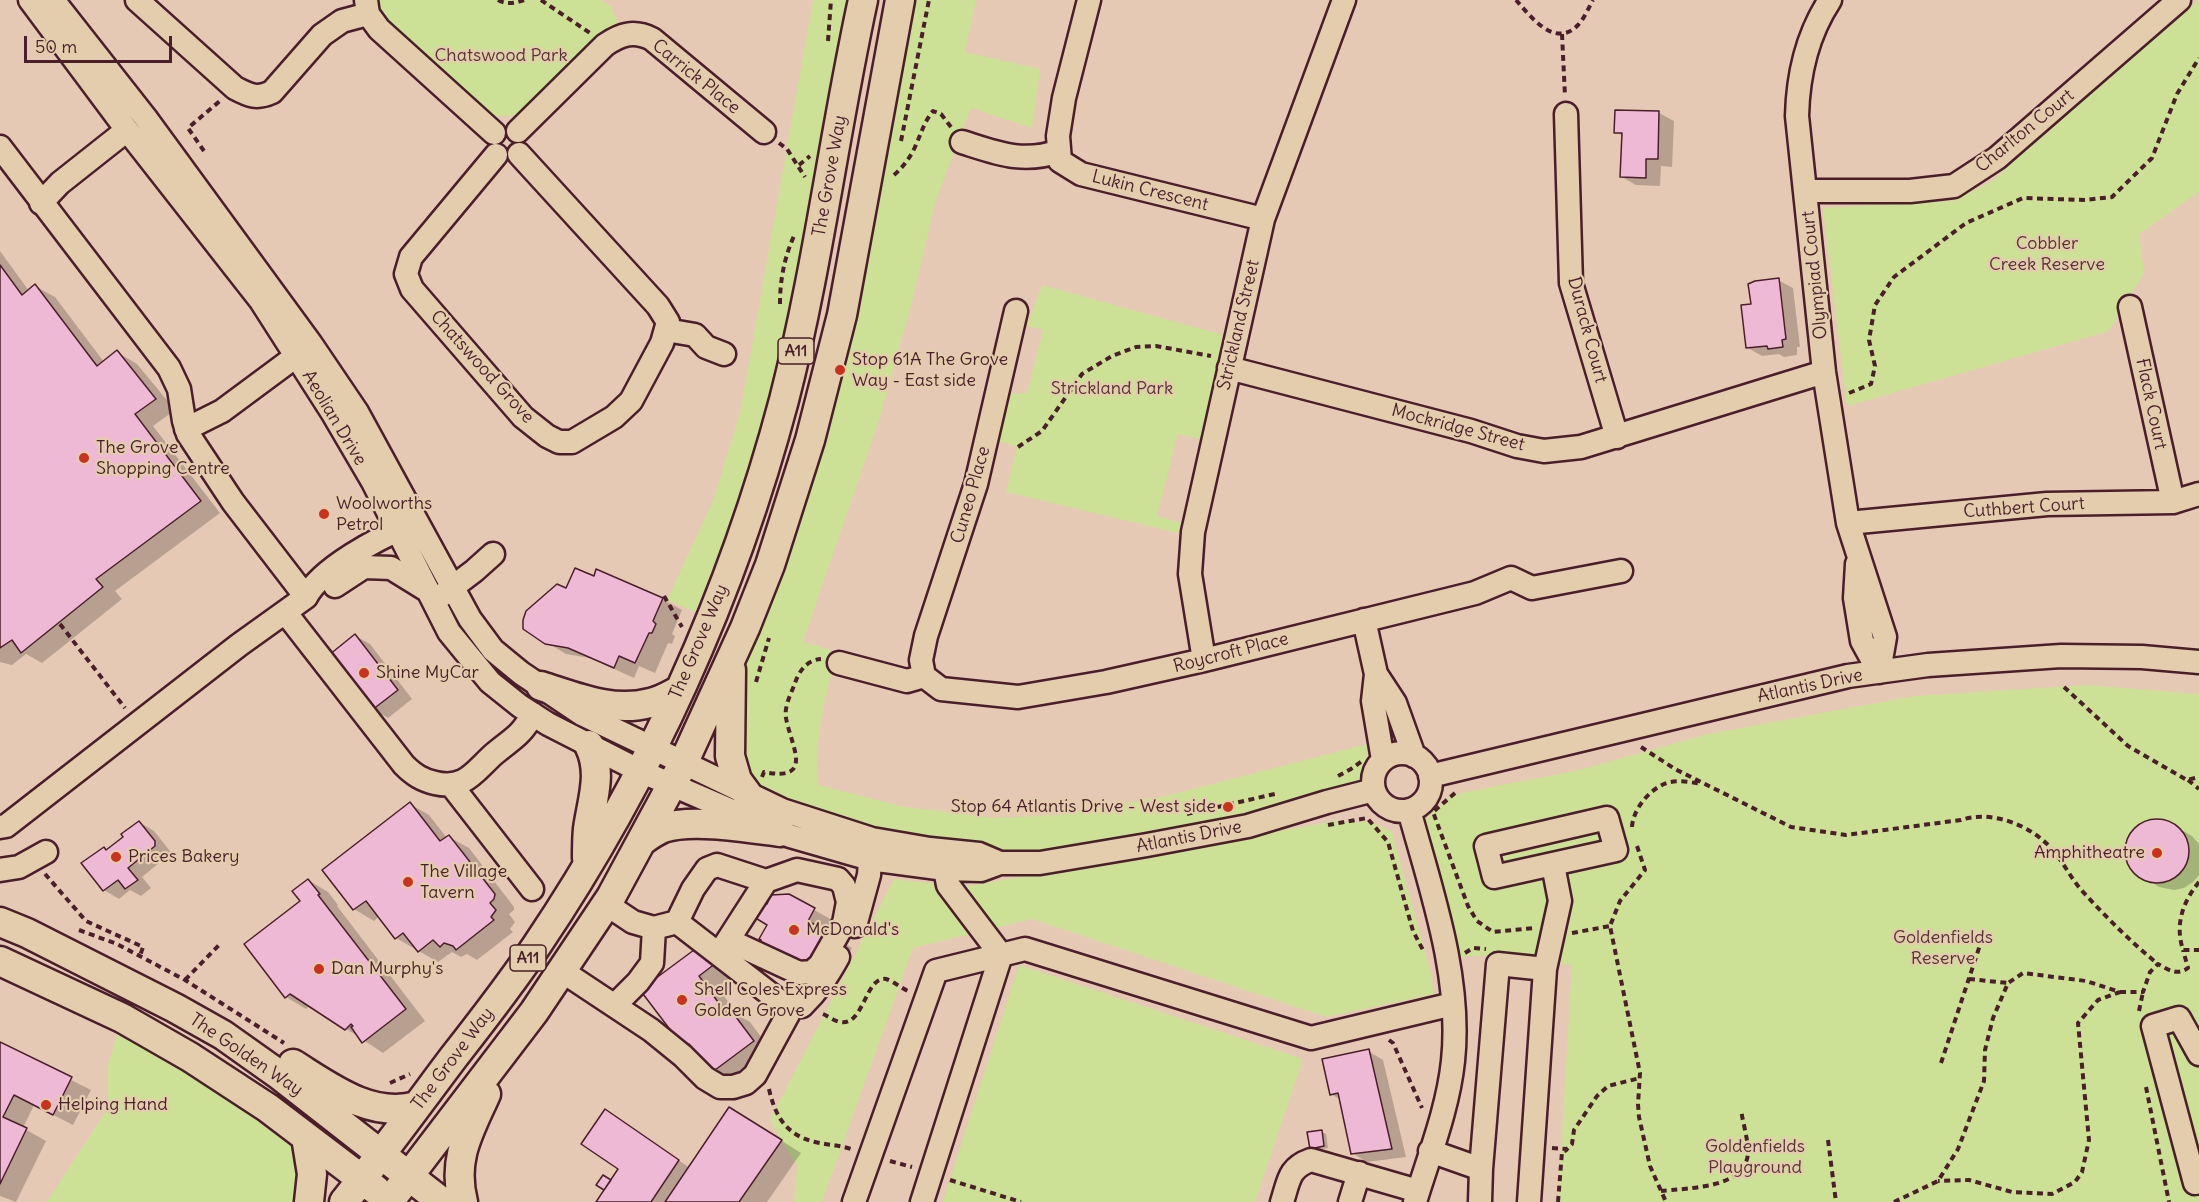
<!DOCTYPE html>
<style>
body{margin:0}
#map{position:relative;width:2199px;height:1202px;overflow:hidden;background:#e5c9b4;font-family:Delius,sans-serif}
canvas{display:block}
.scale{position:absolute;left:24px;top:36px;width:148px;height:27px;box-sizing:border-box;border:3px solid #4a1f2b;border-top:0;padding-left:8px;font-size:18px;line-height:21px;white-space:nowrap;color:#4a1f2b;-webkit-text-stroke:4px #e3cdac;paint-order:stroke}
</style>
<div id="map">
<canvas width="2199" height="1202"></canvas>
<div class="scale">50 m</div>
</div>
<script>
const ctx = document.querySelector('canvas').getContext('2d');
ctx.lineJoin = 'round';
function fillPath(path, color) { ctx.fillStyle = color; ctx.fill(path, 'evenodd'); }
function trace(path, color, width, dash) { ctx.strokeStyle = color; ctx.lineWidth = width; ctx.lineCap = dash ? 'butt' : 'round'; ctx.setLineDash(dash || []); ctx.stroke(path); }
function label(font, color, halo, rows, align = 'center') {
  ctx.font = font + ' Delius,sans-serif'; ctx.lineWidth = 4.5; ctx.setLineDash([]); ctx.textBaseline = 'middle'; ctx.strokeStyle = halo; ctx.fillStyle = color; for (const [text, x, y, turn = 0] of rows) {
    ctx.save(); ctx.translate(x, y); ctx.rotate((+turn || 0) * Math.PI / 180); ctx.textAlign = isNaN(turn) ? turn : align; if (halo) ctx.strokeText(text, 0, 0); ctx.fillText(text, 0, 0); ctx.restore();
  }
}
fillPath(new Path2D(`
 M 376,0 L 601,0 L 611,7 L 620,27 L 518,116 L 497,116 L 491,121 L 393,32 L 381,14 Z
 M 813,0 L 865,0 L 802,326 L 710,618 L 667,600 L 713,501 L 740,413 Z
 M 902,0 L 976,0 L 965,52 L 1040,69 L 1032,128 L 971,108 L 936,200 L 911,306 L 879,420 L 803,642 L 837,652 C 826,695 814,740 818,785 L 900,806 L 993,818 L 1058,815 L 1165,796 L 1367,744 L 1366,765 L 1374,790 L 1040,863 L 744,802 L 731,659 L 770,565 Z
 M 2199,0 L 2199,192 L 2139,234 L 2144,273 L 2109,331 L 1847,406 L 1823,208 L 1953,201 L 1992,181 Z
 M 1042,285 L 1223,335 L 1201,439 L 1178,434 L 1157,516 L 1181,523 L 1178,533 L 1006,492 L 1017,447 L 998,441 L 1006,394 L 1027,393 L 1043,330 L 1027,326 Z
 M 2087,685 L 2199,694 L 2199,1202 L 1558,1202 L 1572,965 C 1534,960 1495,951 1456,958 L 1424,821 L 1451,795 L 1579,770 L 1708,734 L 1914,696 Z
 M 1335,821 L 1372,822 L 1392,832 L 1432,977 L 1433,994 L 1326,1017 L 1032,919 L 913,948 L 822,1202 L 794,1202 L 797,1166 L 770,1120 L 894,879 L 963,887 Z
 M 1019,965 L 1303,1059 L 1255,1202 L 943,1202 Z
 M 122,1018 L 306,1137 L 308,1202 L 47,1202 L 108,1108 L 108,1065 Z`), '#cce196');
fillPath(new Path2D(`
 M 1659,113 L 1674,121 L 1672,167 L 1661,166 L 1660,186 L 1636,185 L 1622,177 L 1623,136 L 1616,132 Z
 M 0,251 L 29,291 L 35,286 L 55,297 L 104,362 L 117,352 L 137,364 L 175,410 L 153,426 L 220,513 L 115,591 L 122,599 L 42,663 L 26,654 L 12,665 L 0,662 Z
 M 1778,280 L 1793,288 L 1800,347 L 1797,347 L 1797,355 L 1784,357 L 1779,354 L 1762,356 L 1748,348 L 1752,305 Z
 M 567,590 L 662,599 L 682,610 L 672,634 L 675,636 L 672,644 L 668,643 L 655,673 L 639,666 L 634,678 L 590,658 L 566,654 L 546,642 Z
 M 356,636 L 370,644 L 412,699 L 388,718 L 373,709 Z
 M 410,804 L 429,815 L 447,838 L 449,837 L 469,848 L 514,907 L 514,910 L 509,914 L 515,922 L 510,929 L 513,932 L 477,960 L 467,954 L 461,957 L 452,952 L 438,962 L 396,938 L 379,916 L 374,921 L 354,909 Z
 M 2150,821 L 2168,822 L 2192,836 L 2199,844 L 2199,875 L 2193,882 L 2184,888 L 2174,890 L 2159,887 L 2135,871 L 2129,863 L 2127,851 L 2130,838 L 2139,826 Z
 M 139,822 L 154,831 L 170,851 L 170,854 L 142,877 L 151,888 L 141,896 L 130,890 L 119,899 L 104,890 L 83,864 L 108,851 Z
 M 308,880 L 328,892 L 338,905 L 337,906 L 425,1021 L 383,1053 L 310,1005 L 306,1009 L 286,997 L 246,945 L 302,901 Z
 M 789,896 L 834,921 L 827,933 L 852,948 L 831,984 L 769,924 L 767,906 Z
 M 702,946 L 734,975 L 717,987 L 739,1016 L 750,1022 L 773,1053 L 732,1083 L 712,1072 L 685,1047 Z
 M 0,1044 L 91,1090 L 73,1125 L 34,1105 L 23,1128 L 46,1141 L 16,1202 L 0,1196 Z
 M 1368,1051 L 1383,1060 L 1406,1157 L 1367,1162 L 1352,1153 L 1341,1100 L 1331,1094 Z
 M 615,1117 L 690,1168 L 749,1120 L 801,1153 L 767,1202 L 598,1202 L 620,1169 Z
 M 1322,1132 L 1326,1134 L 1328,1148 L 1316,1150 L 1311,1148 Z`), '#0003');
const building = new Path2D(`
 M 1615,110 L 1659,111 L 1658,159 L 1646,159 L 1646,178 L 1620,177 L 1622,133 L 1614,133 Z
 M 0,265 L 22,295 L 35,284 L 97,366 L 117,350 L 156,399 L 135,414 L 201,501 L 96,579 L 103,587 L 21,653 L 12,640 L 0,648 Z
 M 1779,278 L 1786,339 L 1782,340 L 1783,347 L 1768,349 L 1767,346 L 1746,348 L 1741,305 L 1751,304 L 1748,284 L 1755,281 Z
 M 575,568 L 594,576 L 596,569 L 663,598 L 653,621 L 656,624 L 652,633 L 649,633 L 635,663 L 619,656 L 614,668 L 568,648 L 545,644 L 523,629 L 523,620 L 526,611 L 557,584 L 566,588 Z
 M 355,634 L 398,690 L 372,710 L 329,655 Z
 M 410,802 L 440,841 L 449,835 L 495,894 L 494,899 L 490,903 L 496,910 L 491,917 L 494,920 L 456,950 L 453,946 L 444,943 L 440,947 L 433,940 L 418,952 L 403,933 L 395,939 L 366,901 L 353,910 L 322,870 Z
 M2125 851a32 32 0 1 1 64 0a32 32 0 1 1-64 0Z
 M 139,821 L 155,841 L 155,846 L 128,868 L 138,880 L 125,889 L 118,880 L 103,891 L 81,863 L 104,847 L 106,850 L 123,837 L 121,834 Z
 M 308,879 L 320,894 L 318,895 L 406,1009 L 362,1043 L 351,1027 L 353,1026 L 351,1024 L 345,1030 L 290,994 L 285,998 L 244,944 L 300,901 L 292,891 Z
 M 789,894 L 815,908 L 808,921 L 833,935 L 811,974 L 759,945 L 761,940 L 759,939 L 767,925 L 754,917 L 762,902 L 767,904 L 771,895 Z
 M 702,944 L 716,963 L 699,976 L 726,1013 L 730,1009 L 754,1041 L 711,1073 L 689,1044 L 684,1048 L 640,990 Z
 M 0,1042 L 72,1077 L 53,1115 L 14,1095 L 3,1117 L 27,1128 L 0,1184 Z
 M 1369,1049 L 1392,1149 L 1351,1154 L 1338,1093 L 1330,1095 L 1322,1059 Z
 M 729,1107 L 782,1140 L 739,1202 L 665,1202 Z
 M 605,1109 L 679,1160 L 651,1202 L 596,1202 L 618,1169 L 581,1144 Z
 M 1322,1130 L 1324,1146 L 1310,1149 L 1307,1132 Z
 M 603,1175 L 611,1180 L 604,1190 L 596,1185 Z`);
fillPath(building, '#eeb9d4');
trace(building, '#4a1f2b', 1.5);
const minor = new Path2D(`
 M 30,0 L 127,130 L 261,301 L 332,412 L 373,482 L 449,632 L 490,682 L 520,706 L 548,724 L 640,771 L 790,836 L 870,859 L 945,869 L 981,870 L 1000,863 L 1040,863 L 1147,845 L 1248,826 L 1327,802 L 1374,790
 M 53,0 L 145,117 L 311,344 L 357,412 L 470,619 L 493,650 L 521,673 L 582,714 L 782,810 L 872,839 L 930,849 L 979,854 L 1000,863
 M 137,0 L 235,88 C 250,96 257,99 272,92 L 322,35 L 342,21 L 368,14
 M 366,0 L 368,14 L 379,29 L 494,133
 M 1089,0 L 1064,98 L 1058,136 L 1060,161 L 1081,174 L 1263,219
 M 1830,0 C 1807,35 1798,75 1797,116 L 1824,372 L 1848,523 L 1885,637 L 1879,672
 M 1566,114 L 1571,283 L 1617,437
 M 518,131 L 605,45 C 621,34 634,30 652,39 L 764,132
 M 962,142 C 997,153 1023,164 1059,151
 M 0,147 L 169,368 L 179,389 L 184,421 L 188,434 L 233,502 L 306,597
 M 496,155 L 411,257 L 406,274 L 412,289 L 523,417 L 547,436 L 559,442 L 572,442 L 614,417 L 631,401 L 662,343 L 668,322 L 658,306 L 519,154
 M 1806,191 L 1910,191 L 1954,186 L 1997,158 L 2179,0
 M 41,203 L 60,183 L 127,130
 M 2130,307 L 2173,502
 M 666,330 L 695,335 L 706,347 L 724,354
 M 1229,368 L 1471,431 L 1517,446 L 1544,451 L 1581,447 L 1824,372
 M 186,429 L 222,411 L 307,348
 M 1848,523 L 2047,504 L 2173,502 L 2199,494
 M 1857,564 L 1855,598 L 1862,641 L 1879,672
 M 335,586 L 364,567 L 391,568 L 425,589
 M 441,596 L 474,571 L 493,554
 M 285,612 L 404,765 C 414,775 422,780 435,783 C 465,790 474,772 494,754 C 513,738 520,737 533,714
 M 1364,620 L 1376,674 L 1395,703 L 1414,756
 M 1204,660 L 1190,574 L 1193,532 L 1263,219 L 1344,0
 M 839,663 L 907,681 L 924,676 L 941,689 L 1018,697 L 1106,682 L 1204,660 L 1475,593 L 1511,578 L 1532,588 L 1621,571
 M 1376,674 L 1373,701 L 1383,760
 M 924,676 L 921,660 L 926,636 L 976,484 L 1016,311
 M1373 782a29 29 0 1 1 58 0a29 29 0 1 1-58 0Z
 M 1430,776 L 1848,676 L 1928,665 L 2061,656 L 2142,657 L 2199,662
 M 452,786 L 532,889
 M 1409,810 C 1431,890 1462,977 1453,1061 C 1448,1109 1429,1156 1415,1202
 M 1607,818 L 1616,850 L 1494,877 L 1486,846 Z
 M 0,827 L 6,826 L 239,645 L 306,597 C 321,568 379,538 409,525
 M 945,869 L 948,885 L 1001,955
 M 0,870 L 19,867 L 46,852
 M 606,904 L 633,922 L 654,928 L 677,922 L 693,889 L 707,869 L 717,865 L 766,881 L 797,870 L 838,879 L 844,886 L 848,902 L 844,923 L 820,965 L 812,972 L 799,973 L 728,940
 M 677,922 L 787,1007 L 802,1006 C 818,990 827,977 838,957
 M 855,926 L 869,875 L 871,844
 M 721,951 L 766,881
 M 562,971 L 651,1030 L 683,1056 L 705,1078 L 720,1087 L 733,1087 L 746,1083 L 755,1075 L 792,1007
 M 615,1005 L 638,982 L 652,963 L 654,928
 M 2199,1054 L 2179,1018 L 2153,1026 L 2195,1183 L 2199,1181
 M 1430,1151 L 1481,1169 L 1498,964 L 1545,969
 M 854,1202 L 936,971 L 1025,949 L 1311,1038 L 1453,1004
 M 922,1202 L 1001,955
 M 1282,1202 C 1289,1181 1288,1168 1311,1160 L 1418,1191
 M 1350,1202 L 1359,1173
 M 1480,1202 L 1481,1169
 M 1529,1202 L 1545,969 L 1560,901 L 1553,865`);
const major = new Path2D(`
 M 731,670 L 730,756 L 737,780 L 748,795
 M 541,686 C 576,697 613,713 650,703 C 661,701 670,695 680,690
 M 643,840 C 650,835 656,831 663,828 C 692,818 749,828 780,832
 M 587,858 C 587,849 587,839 588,829 C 592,800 603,773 589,745
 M 0,922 L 27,933 L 175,1008 L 223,1035 L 278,1074 L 442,1202
 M 0,961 L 122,1018 L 190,1057 L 268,1108 L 376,1190
 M 293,1064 C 330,1087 371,1119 417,1106
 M 306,1137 L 312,1174 L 309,1202
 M 344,1202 C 381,1155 417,1106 453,1058 C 482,1021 511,984 537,945 C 649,779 733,593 784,400 C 818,268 834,133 863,0
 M 389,1202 L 534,1012 L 611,897 L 683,764 L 745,628 L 770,565 L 810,440 L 842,315 L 900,0
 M 463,1202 C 452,1159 469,1132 486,1094`);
trace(minor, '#4a1f2b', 27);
trace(major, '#4a1f2b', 33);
trace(new Path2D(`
 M 498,0 C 507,5 515,3 524,0
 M 541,0 L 590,33
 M 1516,0 C 1531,17 1555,49 1578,25 C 1584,19 1589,7 1593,0
 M 1562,34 L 1565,96
 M 828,41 L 831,0
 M 901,141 L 929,0
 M 779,143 L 787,149 L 805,177
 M 204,151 L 188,128 L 221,100
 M 799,165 L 810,156
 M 894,175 C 903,167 910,158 915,147 C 921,134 924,122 933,111 L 941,114 L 951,127
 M 780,304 C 780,281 784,258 794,236
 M 1849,393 L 1871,384 L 1875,366 L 1869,340 L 1875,305 L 1894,277 L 1966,223 L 2023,198 L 2085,200 L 2112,197 L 2152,158 L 2177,94 L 2199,58
 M 1018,447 L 1042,431 L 1082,374 L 1112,356 L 1136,347 L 1156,346 L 1211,356
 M 664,596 L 682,627
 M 60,624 L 125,708
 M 756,682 L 769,638
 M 2064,687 L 2128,746 L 2187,780 L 2199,777
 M 1641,747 L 1675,769 L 1791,827 L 1846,835 L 1961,820 C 1990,810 2028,824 2049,846 C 2063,860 2071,880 2085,894 C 2108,919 2132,943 2158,964
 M 1338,776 L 1351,769 L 1362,761
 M 762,777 L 764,772 C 815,782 791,746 786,718 C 784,706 791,694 795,683 C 799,671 807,660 821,659
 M 2188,780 L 2199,789
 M 1455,793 L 1433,812 L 1468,906 L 1477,921 L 1493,932 L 1535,928
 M 1187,814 L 1279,793
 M 1328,825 L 1367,818 L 1388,842 L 1413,931 L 1424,952
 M 1632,827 C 1633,810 1648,791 1664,784 C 1675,779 1690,782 1702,784
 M 1637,846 L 1645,870 L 1620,901 L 1610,926 L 1640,1073 L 1638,1104 L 1639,1117 L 1650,1166 L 1666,1202
 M 45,874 L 86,921 L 143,947 L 140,956
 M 2199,882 C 2182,903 2175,925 2183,950 L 2199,950
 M 79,930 L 117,944 L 185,980 L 284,1043
 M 1572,933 L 1610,926
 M 1465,953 L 1473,948 L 1486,949
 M 1969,979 L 2008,983
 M 185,980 L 220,944
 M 2120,992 L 2143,992 L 2150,972 L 2158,964 C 2169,970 2177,976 2188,968 L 2183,950
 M 2139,1011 L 2143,992
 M 823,1014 C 828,1016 834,1021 840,1022 C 864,1027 865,976 886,979 C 893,981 901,988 908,991
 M 1389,1040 L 1393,1043 L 1422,1108
 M 1941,1063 L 1981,942
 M 390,1083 L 410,1074
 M 2146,1087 L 2169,1202
 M 769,1089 C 775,1116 786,1135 815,1142 C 827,1145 839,1145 851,1149
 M 1828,1140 L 1836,1202
 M 1552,1148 L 1567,1149 L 1572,1144 L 1574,1130 L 1597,1096 L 1608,1086 L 1640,1078
 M 890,1161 L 912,1167
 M 950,1180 L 1021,1202
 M 1661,1191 C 1687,1188 1747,1189 1748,1152 C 1748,1139 1743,1123 1741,1110
 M 1558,1202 L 1562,1152 L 1567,1150
 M 1894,1202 L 1938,1181 L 1958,1149 L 1984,1081 L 1985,1050 L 1993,1018 L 2008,983 L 2023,973 L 2086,981 L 2120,992 L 2098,1000 L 2078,1023 L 2089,1140 L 2082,1172 L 2075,1182 L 2052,1194 L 2012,1192 L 1969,1180 L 1938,1181`), '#4a1f2b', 4, [6, 4.5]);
trace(minor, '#e3cdac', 22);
trace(major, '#e3cdac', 28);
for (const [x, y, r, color] of [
 [840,370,6,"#c8321e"],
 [84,458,6,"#c8321e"],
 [324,514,6,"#c8321e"],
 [364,673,6,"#c8321e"],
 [1228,807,6,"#c8321e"],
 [2157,853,6,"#c8321e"],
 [116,857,6,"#c8321e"],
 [408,882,6,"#c8321e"],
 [794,930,6,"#c8321e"],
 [319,969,6,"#c8321e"],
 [682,1000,6,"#c8321e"],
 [46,1105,6,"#c8321e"]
]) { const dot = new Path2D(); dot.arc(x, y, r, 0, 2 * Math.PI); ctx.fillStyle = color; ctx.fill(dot); trace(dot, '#e3cdac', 2); }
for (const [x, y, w] of [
 [796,351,36],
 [528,958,36]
]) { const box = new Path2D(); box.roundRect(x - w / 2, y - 13, w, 26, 4.5); ctx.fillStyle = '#e3cdac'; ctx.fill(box); trace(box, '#4a1f2b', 1.5); }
label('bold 16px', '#4a1f2b', null, [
 ["A11",796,351],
 ["A11",528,958]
]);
label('18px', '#573236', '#e3cdac', [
 ["Chatswood Park",501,56],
 ["Cobbler",2047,244],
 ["Creek Reserve",2047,265],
 ["Strickland Park",1112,389],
 ["Goldenfields",1943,938],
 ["Reserve",1943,959],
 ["Goldenfields",1755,1147],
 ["Playground",1755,1168]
]);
label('18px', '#4a1f2b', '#e3cdac', [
 ["Carrick Place",696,77,39],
 ["Charlton Court",2025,131,-39],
 ["The Grove Way",830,176,-80],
 ["Lukin Crescent",1150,191,14],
 ["Olympiad Court",1815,275,-96],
 ["Strickland Street",1239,325,-77],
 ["Durack Court",1587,330,75],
 ["Chatswood Grove",482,367,48],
 ["Flack Court",2151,404,78],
 ["Aeolian Drive",334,418,59],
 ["Mockridge Street",1458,428,15],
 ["Cuneo Place",971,495,-74],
 ["Cuthbert Court",2024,508,-4],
 ["The Grove Way",699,642,-67],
 ["Roycroft Place",1231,653,-14],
 ["Atlantis Drive",1810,686,-12],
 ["Atlantis Drive",1189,837,-11],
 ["The Golden Way",246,1055,34],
 ["The Grove Way",453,1059,-53]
]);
label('18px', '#4a1f2b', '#e3cdac', [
 ["Stop 61A The Grove",852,360],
 ["Way - East side",852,381],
 ["The Grove",96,448],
 ["Shopping Centre",96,469],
 ["Woolworths",336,504],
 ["Petrol",336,525],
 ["Shine MyCar",376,673],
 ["Stop 64 Atlantis Drive - West side",1216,807,"right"],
 ["Amphitheatre",2145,853,"right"],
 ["Prices Bakery",128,857],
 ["The Village",420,872],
 ["Tavern",420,893],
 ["McDonald's",806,930],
 ["Dan Murphy's",331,969],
 ["Shell Coles Express",694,990],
 ["Golden Grove",694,1011],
 ["Helping Hand",58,1105]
], 'left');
</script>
